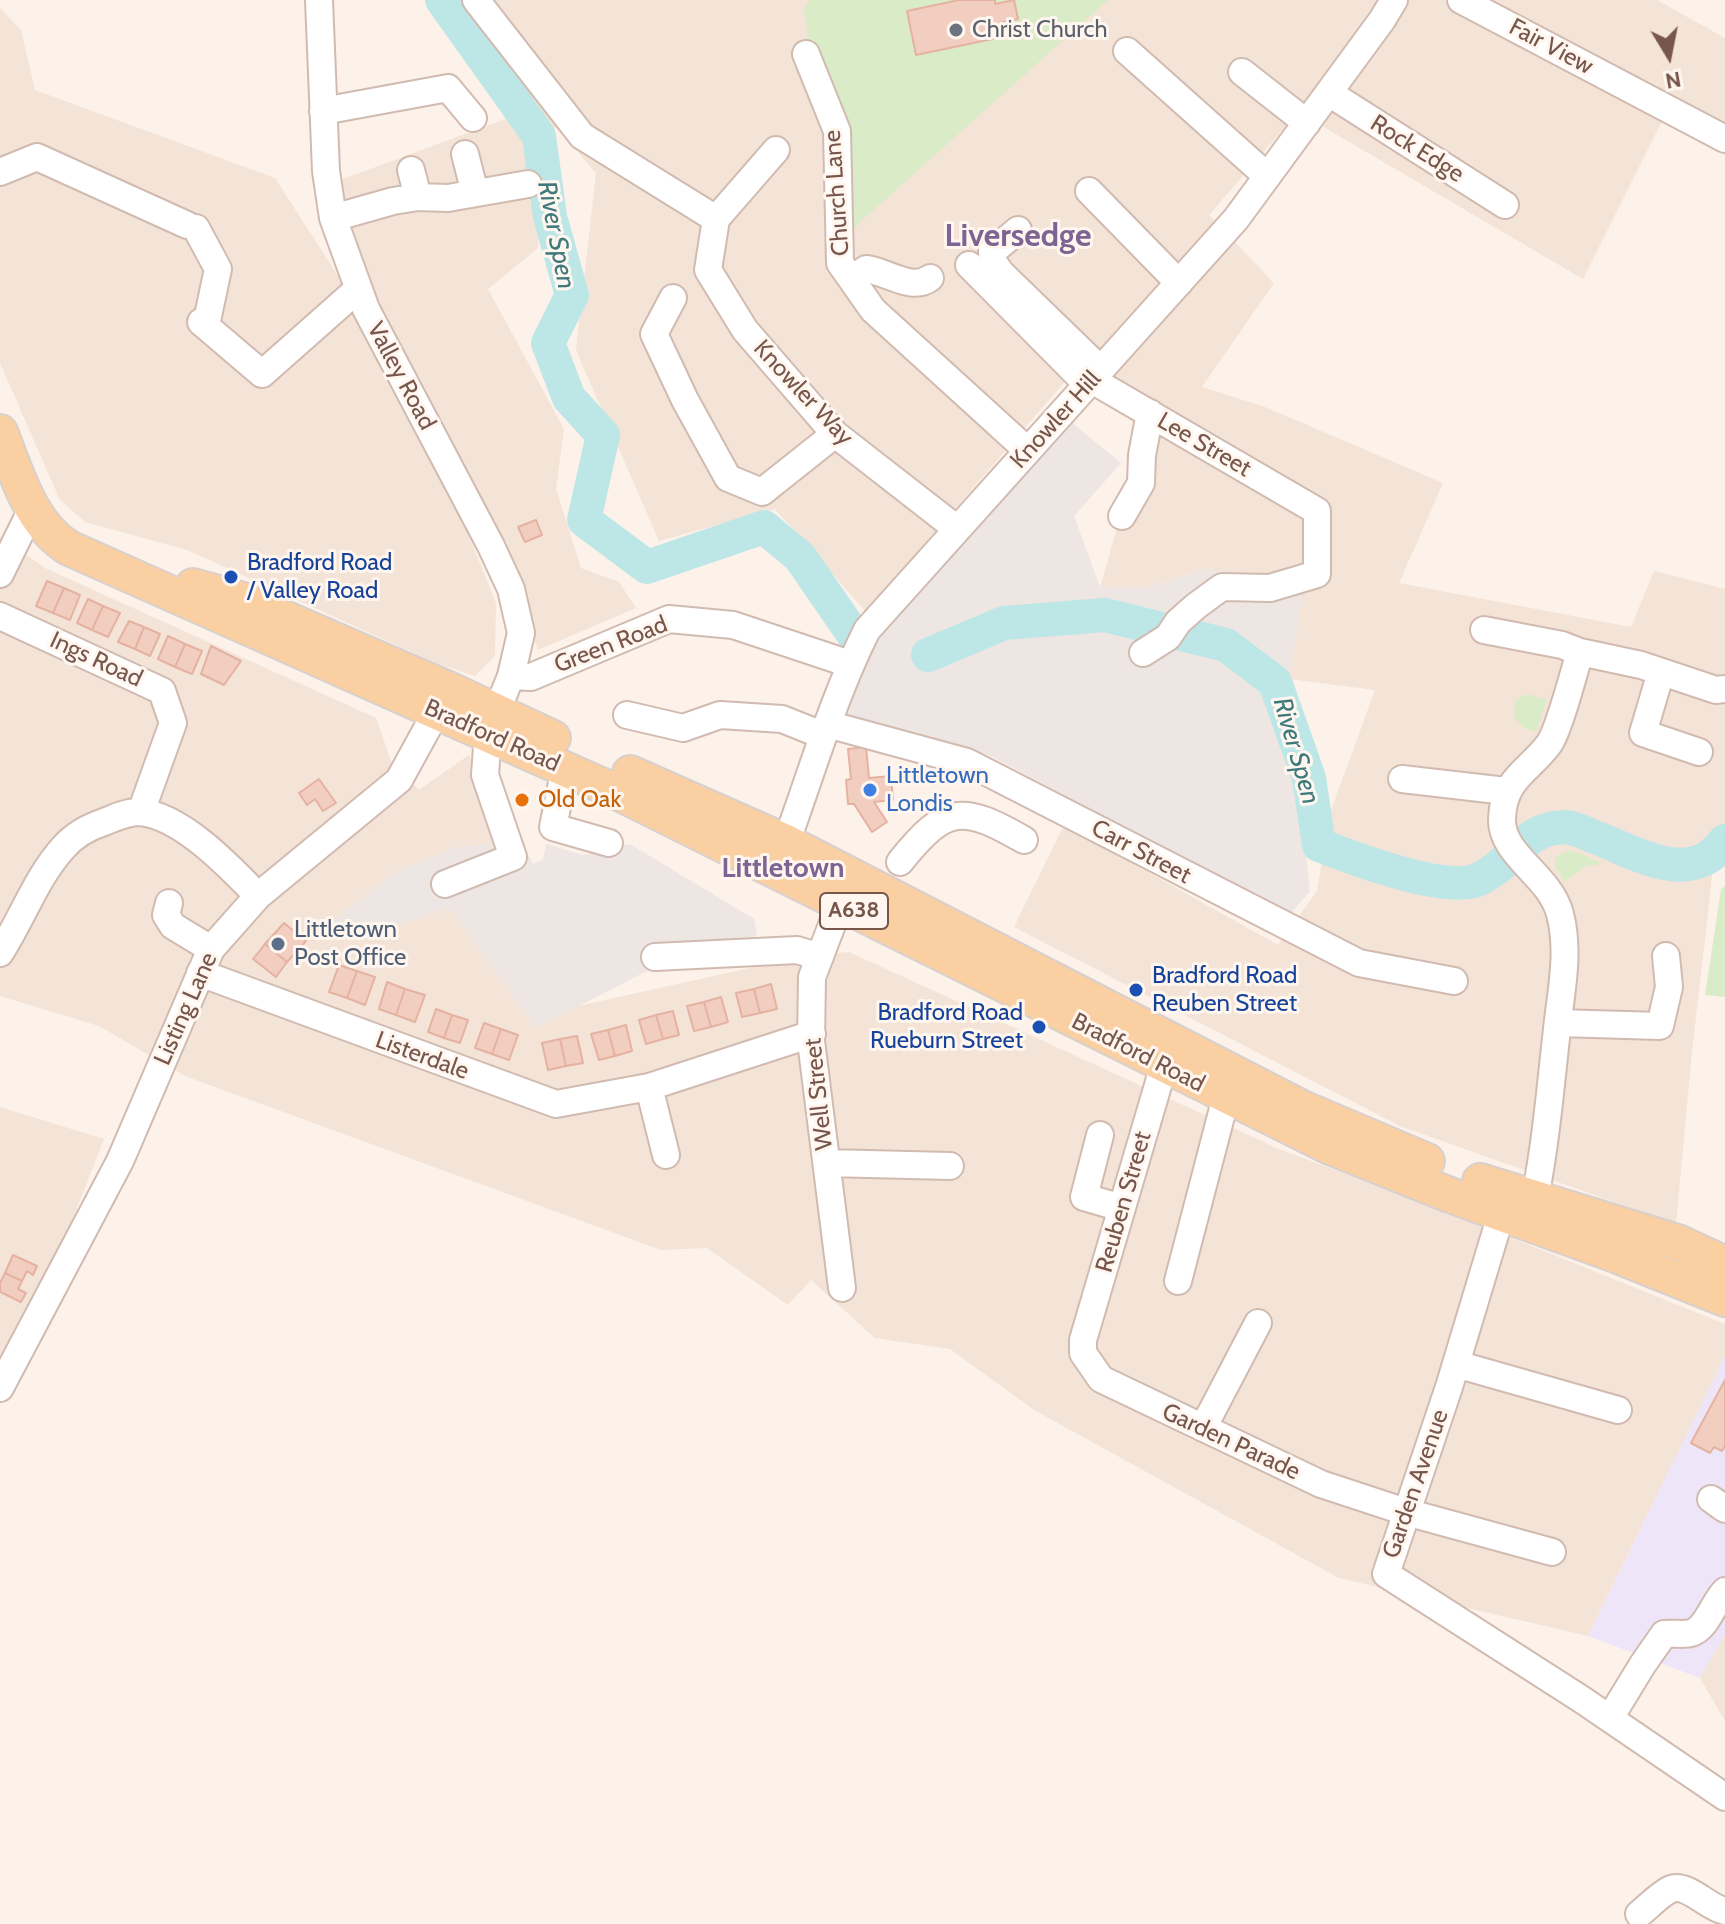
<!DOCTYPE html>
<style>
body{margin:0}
#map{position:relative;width:1725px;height:1924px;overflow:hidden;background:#fcf2e9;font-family:Cabin,sans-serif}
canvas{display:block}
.north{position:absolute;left:1629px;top:16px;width:80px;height:80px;-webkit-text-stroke:6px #fff7ef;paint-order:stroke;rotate:170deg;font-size:22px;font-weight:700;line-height:32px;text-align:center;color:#77564c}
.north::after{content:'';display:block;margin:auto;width:28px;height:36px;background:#77564c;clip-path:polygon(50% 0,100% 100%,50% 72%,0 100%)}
</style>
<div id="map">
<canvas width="1725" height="1924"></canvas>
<div class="north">N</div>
</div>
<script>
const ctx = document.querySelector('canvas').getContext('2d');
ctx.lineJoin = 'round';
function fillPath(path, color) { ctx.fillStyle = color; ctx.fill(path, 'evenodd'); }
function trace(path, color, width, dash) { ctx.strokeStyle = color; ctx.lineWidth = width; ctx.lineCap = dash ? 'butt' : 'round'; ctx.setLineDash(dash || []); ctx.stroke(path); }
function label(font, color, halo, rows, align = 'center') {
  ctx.font = font + ' Cabin,sans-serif'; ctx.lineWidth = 6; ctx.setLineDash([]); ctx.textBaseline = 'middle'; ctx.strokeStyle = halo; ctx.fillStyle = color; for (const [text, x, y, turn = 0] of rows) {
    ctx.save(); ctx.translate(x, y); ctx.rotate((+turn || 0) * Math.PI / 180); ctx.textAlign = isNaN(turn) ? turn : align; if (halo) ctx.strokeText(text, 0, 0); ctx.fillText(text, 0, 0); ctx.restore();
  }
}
fillPath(new Path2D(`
 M 465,0 L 1657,0 L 1725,38 L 1725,153 L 1663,119 L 1583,279 L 1298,112 L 1209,215 L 1274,283 L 1202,387 L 1265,407 L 1443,483 L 1399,583 L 1631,627 L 1654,571 L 1725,589 L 1725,829 L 1717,833 L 1692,1052 L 1676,1224 L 1400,1126 L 1014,927 L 1064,825 L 1278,945 L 1317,891 L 1330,813 L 1375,690 L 1289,679 L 1302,592 L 1209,568 L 1145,588 L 1100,587 L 1146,429 L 1067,379 L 866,612 L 775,509 L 659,541 L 576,350 L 596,173 L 555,126 L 540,184 L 538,248 L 488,289 L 564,429 L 556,489 L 581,568 L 619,582 L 636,608 L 538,650 L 492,522 L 420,379 L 363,286 L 335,182 L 511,117 Z
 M 0,8 L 21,30 L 35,90 L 275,178 L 338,276 L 387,382 L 460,514 L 496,603 L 495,656 L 475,676 L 436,663 L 187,550 L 85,522 L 60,500 L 0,363 Z
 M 0,536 L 45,568 L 376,718 L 391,761 L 419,790 L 469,755 L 502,847 L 430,874 L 528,1017 L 800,957 L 849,952 L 1279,1149 L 1455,1215 L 1725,1324 L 1725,1356 L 1588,1636 L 1339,1578 L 1034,1410 L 950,1349 L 875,1338 L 811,1280 L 788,1305 L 707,1248 L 661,1250 L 185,1076 L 99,1026 L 0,996 Z
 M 0,1107 L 104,1139 L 68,1231 L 0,1364 Z
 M 1725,1634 L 1725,1721 L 1700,1678 Z`), '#f4e3d7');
fillPath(new Path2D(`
 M 1071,422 L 1121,463 L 1074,516 L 1100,587 L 1145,588 L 1209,568 L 1303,592 L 1289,679 L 1286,736 L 1304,837 L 1310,891 L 1289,916 L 989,755 L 839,718 L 882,626 L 967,539 Z
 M 521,841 L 533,864 L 543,859 L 546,844 L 583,855 L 630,844 L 754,919 L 757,935 L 732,957 L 645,972 L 536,1028 L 449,908 L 348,942 L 333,920 L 398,870 L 458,847 Z`), '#ede6e2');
fillPath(new Path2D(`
 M 1725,1356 L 1725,1634 L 1700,1678 L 1588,1636 Z`), '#efe5f9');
fillPath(new Path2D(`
 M 809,0 L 1108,0 L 849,232 L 850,132 L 810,51 L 804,9 Z
 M 1528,694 L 1547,700 L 1536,732 L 1523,727 L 1514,717 L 1515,700 Z
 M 1569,851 L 1580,853 L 1602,864 L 1585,866 L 1564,882 L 1555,866 L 1555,857 Z
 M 1725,886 L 1725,997 L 1705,995 L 1721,889 Z`), '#daebc7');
trace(new Path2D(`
 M 442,0 L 539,136 L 550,217 L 572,295 L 548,343 L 569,398 L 603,435 L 584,520 L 647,567 L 764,527 L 800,557 L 853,634
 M 928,655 L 1004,623 L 1105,615 L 1226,645 L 1275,682 L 1309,778 L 1319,845 C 1352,858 1444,893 1477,880 C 1484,878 1492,871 1498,867 C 1521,849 1530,829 1563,827 C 1573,827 1583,832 1592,836 C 1626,848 1671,878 1707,858 C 1714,854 1720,847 1725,841`), '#bde6e7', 34);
const building = new Path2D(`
 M 959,0 L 995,0 L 995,4 L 1014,0 L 1018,19 L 999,23 L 1002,37 L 916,55 L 907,11 Z
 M 536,520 L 542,535 L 525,542 L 518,527 Z
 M 47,581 L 64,588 L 53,613 L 36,606 Z
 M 64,588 L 80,595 L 70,620 L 53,613 Z
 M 88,599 L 103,606 L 92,630 L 77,623 Z
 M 103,606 L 120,613 L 108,637 L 92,630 Z
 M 129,621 L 144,627 L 135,649 L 118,642 Z
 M 144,627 L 160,634 L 150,656 L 135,649 Z
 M 168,636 L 185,644 L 175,667 L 158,659 Z
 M 185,644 L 202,651 L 192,674 L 175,667 Z
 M 211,646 L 241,661 L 224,685 L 201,674 Z
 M 866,747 L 869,778 L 891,776 L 893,800 L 874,802 L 887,822 L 872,832 L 854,804 L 848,804 L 846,780 L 851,779 L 848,749 Z
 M 319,779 L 336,803 L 323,811 L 315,799 L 307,805 L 299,793 Z
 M 284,923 L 306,941 L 287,962 L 265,944 Z
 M 265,944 L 287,962 L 276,977 L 253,959 Z
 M 339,965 L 357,971 L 347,998 L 329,992 Z
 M 357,971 L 375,977 L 365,1005 L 347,998 Z
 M 387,982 L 405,989 L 396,1015 L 379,1009 Z
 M 771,984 L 777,1009 L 760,1013 L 754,989 Z
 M 405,989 L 425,995 L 415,1022 L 396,1015 Z
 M 754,989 L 760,1013 L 742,1017 L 736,993 Z
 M 721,997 L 728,1022 L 711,1027 L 704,1002 Z
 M 704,1002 L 711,1027 L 694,1031 L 687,1006 Z
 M 436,1009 L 452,1015 L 444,1038 L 428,1032 Z
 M 673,1011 L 679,1035 L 663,1039 L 656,1015 Z
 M 452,1015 L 468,1020 L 460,1043 L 444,1038 Z
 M 656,1015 L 663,1039 L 646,1044 L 639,1020 Z
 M 484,1023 L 501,1029 L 492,1054 L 475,1048 Z
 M 626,1025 L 632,1051 L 615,1056 L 608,1030 Z
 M 501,1029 L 518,1035 L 509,1060 L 492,1054 Z
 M 608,1030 L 615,1056 L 599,1060 L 591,1034 Z
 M 577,1036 L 583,1063 L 566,1066 L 560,1039 Z
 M 560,1039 L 566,1066 L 548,1070 L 542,1043 Z
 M 13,1255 L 37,1266 L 33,1275 L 27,1271 L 22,1281 L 5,1273 Z
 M 5,1273 L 22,1281 L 18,1289 L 26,1293 L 21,1302 L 0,1292 L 0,1283 Z
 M 1725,1380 L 1725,1446 L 1722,1451 L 1714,1447 L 1710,1453 L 1691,1443 Z`);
fillPath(building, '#f2cec0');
trace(building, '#e5b2a1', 2);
const minor = new Path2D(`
 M 319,0 L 326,171 L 333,218 L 366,309 L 491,546 L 511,589 L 521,633 L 511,676 L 488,733 L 485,775 L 513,857 L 445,884
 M 476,0 L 582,136 L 716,219
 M 1461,0 L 1725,139
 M 1127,51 L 1267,176
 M 806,54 L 837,131 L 840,263 L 873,310 L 1028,451
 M 1242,72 L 1307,123
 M 1329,93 L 1505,205
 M 323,111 L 448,88 L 473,118
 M 776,150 L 716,219 L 708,270 L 745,330 L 835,434 L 957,529
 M 465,154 L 475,193
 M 411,170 L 418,197
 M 0,172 L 37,157 L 187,225
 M 1089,191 L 1179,283
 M 333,218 L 393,201 L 418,197 L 448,198 L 528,184
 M 196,228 L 218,269 L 208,316
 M 1018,230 L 992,252 L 993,262 L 1001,273 L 1101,370
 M 969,265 L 1088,385
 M 852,280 L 866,269 C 886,271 912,292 930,278
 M 673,298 L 654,334 L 685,400 L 728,478 L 762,492 L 835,434
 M 201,322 L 262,374 L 358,289
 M 1092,380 L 1317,511 L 1317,574 L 1270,588 L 1222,587 L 1196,606 L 1178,622 L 1168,637 L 1143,653
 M 1122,516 L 1141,483 L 1142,455 L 1150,413
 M 0,574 L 32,509
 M 0,616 L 162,691 L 173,723 L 141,812
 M 1484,630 L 1562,645 L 1580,652 L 1641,665 L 1716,690 L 1725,689
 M 1661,672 L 1643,733 L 1699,752
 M 511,676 L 531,677 L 669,619 L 733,625 L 850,664
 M 627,715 L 683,728 L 720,715 L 782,719 L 822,735
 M 827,724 L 967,762 L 1359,963 L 1454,981
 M 565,768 L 553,827 L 609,843
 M 1402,779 L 1506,791
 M 780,859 C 809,783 830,704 867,630 L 1236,219 L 1382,20 L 1394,0
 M 900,862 C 946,804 963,805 1024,840
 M 169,903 L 166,915 L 173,926 L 211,949
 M 840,904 L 812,977 L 811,1041 L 842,1288
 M 0,953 C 22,919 36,878 63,848 C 74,835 89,827 104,822 C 116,817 127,812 139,812 C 181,815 230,867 258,896
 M 655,957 L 797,950 L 820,957
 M 200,973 L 556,1104 L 649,1087 L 812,1034
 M 1558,1023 L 1660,1026 L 1669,987 L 1666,956
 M 1164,1065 L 1083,1340 L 1083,1353 L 1101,1379 L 1321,1484 L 1406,1512 L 1552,1552
 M 649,1087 L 666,1155
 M 1100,1135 L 1084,1197 L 1122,1208
 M 827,1163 L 950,1166
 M 1506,1198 L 1449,1387 L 1386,1574 L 1581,1699 L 1725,1797
 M 1531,1216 C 1545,1155 1550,1091 1557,1029 C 1561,991 1570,952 1560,914 C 1550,875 1500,855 1502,818 C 1504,778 1528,772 1549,744 C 1559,730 1574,672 1580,652
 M 1178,1281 L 1226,1097
 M 1456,1364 L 1618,1410
 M 0,1388 L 120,1161 L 211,949 L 258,896 L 399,780 L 445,696
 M 1203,1428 L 1258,1323
 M 1711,1499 L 1725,1509
 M 1610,1718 L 1643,1664 L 1664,1634 C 1673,1633 1684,1635 1691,1633 C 1707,1629 1714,1601 1725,1591
 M 1639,1914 C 1648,1907 1660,1894 1671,1889 C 1688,1883 1708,1908 1725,1911`);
const major = new Path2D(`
 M 0,432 C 17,474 30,524 69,548 L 621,794 L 1328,1146 L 1450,1195 L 1618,1256 L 1725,1299
 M 193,586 L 240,599 L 448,689 L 553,738
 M 630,773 L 786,842 L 1302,1108 L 1427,1161
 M 1480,1181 L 1680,1243 L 1725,1264`);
trace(minor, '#d1bbb0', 30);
trace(major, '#d9d0cd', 38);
trace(minor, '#fff', 26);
trace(major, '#facfa2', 34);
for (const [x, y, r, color] of [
 [956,30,8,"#6b7280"],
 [231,577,8,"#1a4fb4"],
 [870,790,8,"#3f7fe0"],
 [522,800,8,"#e8710a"],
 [278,944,8,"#5c6f8a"],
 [1136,990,8,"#1a4fb4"],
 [1039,1027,8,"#1a4fb4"]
]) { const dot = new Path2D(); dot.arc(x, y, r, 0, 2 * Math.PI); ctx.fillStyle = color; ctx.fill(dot); trace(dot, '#fff7ef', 3); }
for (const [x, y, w] of [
 [854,911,68]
]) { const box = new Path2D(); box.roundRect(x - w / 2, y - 18, w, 36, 6); ctx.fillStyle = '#fff7ef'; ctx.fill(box); trace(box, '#77564c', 2); }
label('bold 22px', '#77564c', null, [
 ["A638",854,911]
]);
label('24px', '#5b616d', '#fff7ef', [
 ["Christ Church",972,30]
], 'left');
label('24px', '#77564c', '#fff7ef', [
 ["Fair View",1551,47,28],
 ["Rock Edge",1417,149,32],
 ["Church Lane",837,193,-94],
 ["Valley Road",401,376,62],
 ["Knowler Way",803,393,47],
 ["Knowler Hill",1056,420,-48],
 ["Lee Street",1204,445,30],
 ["Green Road",611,645,-21],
 ["Ings Road",96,660,25],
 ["Bradford Road",492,736,24],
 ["Carr Street",1141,852,28],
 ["Listing Lane",186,1009,-66],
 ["Bradford Road",1138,1053,27],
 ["Listerdale",422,1056,20],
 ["Well Street",819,1094,-96],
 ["Reuben Street",1124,1202,-74],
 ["Garden Parade",1231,1442,25],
 ["Garden Avenue",1416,1484,-71]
]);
label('24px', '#164399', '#fff7ef', [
 ["Bradford Road",247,563],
 ["/ Valley Road",247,591],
 ["Bradford Road",1152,976],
 ["Reuben Street",1152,1004],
 ["Bradford Road",1023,1013,"right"],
 ["Rueburn Street",1023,1041,"right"]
], 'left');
label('24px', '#366cbe', '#fff7ef', [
 ["Littletown",886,776],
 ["Londis",886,804]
], 'left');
label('24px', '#c56008', '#fff7ef', [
 ["Old Oak",538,800]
], 'left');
label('24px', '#4e5e75', '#fff7ef', [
 ["Littletown",294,930],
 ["Post Office",294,958]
], 'left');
label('italic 26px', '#3f797c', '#fff7ef', [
 ["River Spen",556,235,79],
 ["River Spen",1296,751,74]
]);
label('bold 28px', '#7d6493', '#fff7ef', [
 ["Littletown",783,869]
]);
label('bold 32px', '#7d6493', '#fff7ef', [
 ["Liversedge",1018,237]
]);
</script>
